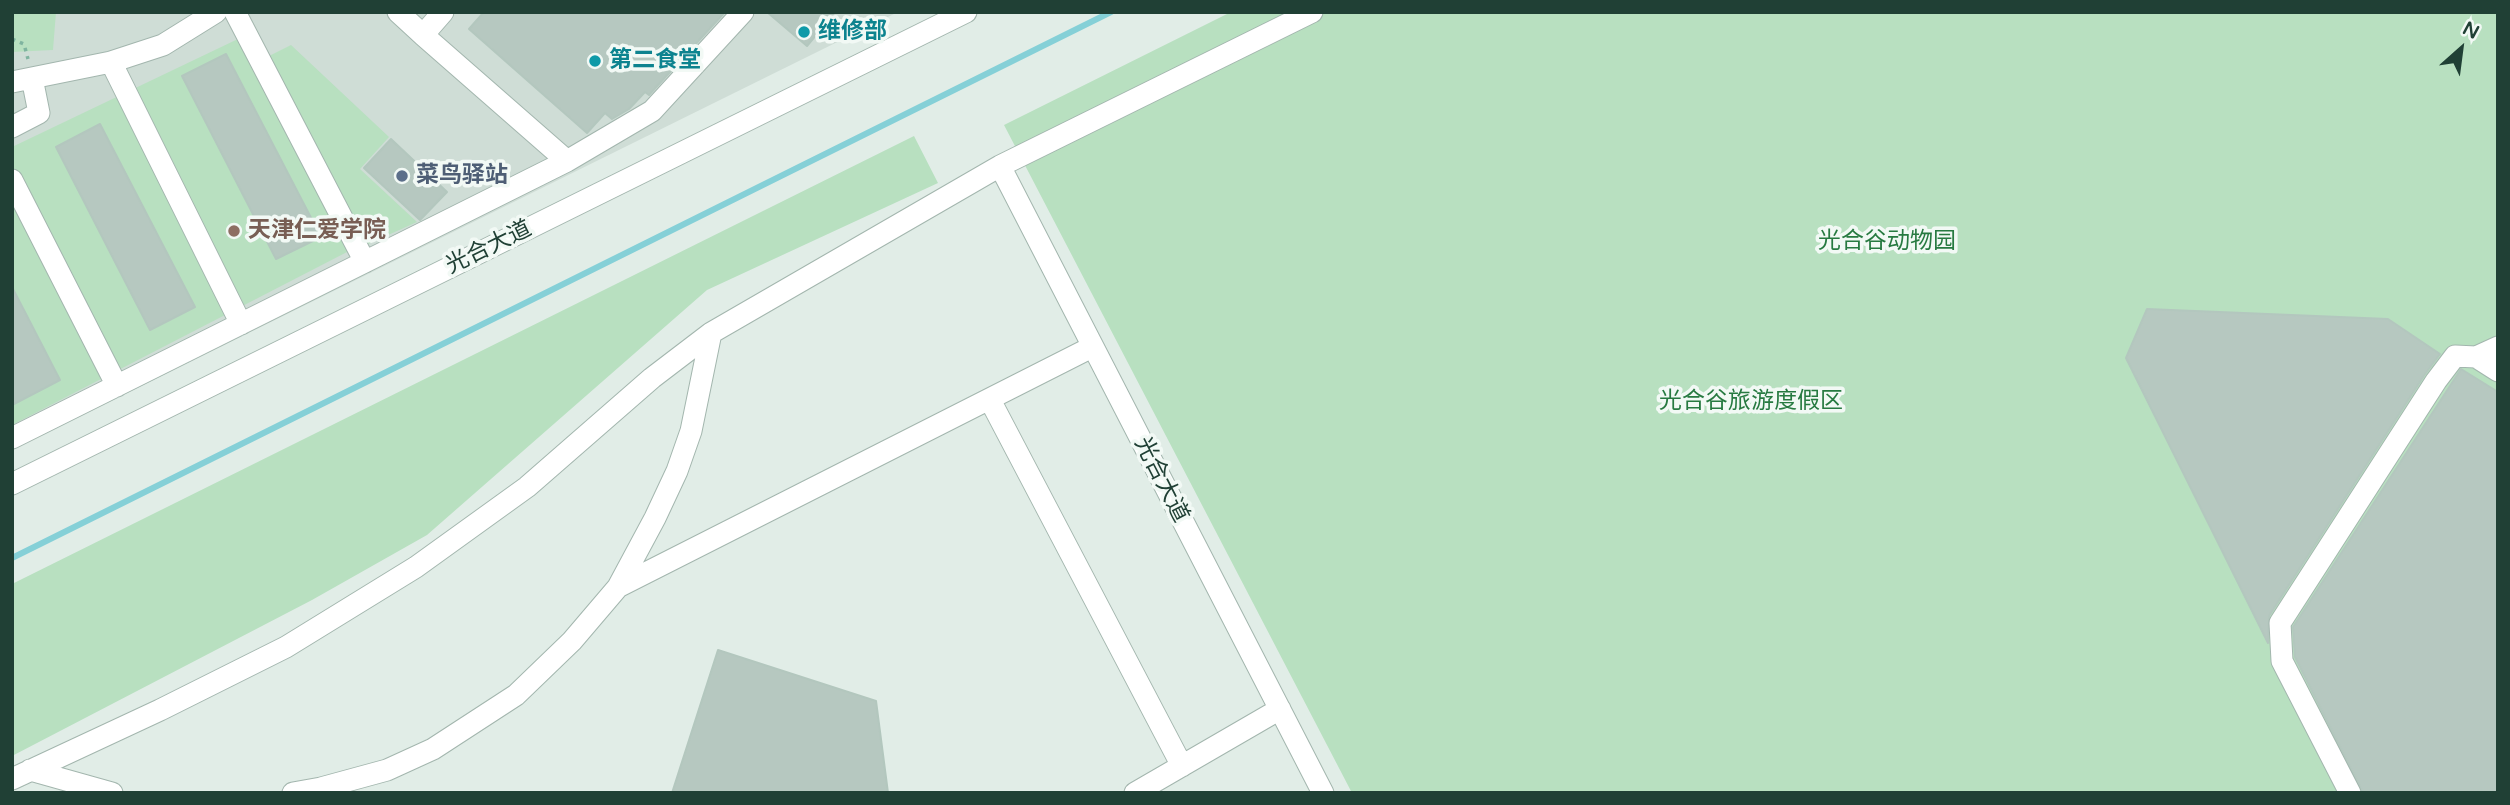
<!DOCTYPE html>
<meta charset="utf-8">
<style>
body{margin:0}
#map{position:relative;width:2510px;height:805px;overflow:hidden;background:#e1ede7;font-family:"Varela Round",sans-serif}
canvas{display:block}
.frame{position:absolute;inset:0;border:14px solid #204035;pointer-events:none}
.north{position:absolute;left:2426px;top:14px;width:70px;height:70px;-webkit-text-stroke:5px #f2f9f5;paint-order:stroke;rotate:28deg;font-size:19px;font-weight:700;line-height:28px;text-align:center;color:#204035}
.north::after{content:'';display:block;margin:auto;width:24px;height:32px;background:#204035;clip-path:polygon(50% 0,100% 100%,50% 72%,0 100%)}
</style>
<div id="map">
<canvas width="2510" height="805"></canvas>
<div class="frame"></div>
<div class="north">N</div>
</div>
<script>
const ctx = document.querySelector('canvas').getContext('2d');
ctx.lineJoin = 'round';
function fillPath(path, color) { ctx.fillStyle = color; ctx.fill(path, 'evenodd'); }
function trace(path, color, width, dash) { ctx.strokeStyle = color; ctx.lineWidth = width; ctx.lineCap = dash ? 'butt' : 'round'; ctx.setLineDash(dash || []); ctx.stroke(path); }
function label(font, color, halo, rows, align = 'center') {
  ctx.font = font + ' "Varela Round","Noto Sans SC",sans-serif'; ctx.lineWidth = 7; ctx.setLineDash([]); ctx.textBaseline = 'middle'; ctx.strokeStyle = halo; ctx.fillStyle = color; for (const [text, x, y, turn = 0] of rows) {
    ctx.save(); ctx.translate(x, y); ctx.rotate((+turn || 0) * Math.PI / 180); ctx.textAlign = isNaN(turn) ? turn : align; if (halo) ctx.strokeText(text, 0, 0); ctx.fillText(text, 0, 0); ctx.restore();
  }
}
fillPath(new Path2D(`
 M 12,12 L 898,12 L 12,450 Z`), '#cfddd6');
fillPath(new Path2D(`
 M 12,12 L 56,12 L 53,50 L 12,52 Z
 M 1231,12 L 2498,12 L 2498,793 L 1352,793 L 1004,125 Z
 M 240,38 L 349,251 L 12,425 L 12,147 Z
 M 291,45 L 389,137 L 360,169 L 417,222 L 366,245 L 267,57 Z
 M 914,136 L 938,183 L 707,290 L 427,535 L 312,600 L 12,756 L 12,584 Z`), '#b8e0c0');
trace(new Path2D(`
 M 12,558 L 1111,12`), '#85d0d7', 6);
const building = new Path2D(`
 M 484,12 L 725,12 L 649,95 L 645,92 L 629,109 L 612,119 L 605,113 L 587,133 L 469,29 Z
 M 767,12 L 835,12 L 807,46 Z
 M 226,54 L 321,237 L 276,259 L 182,76 Z
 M 100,124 L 195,307 L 150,330 L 56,147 Z
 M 391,139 L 447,192 L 420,220 L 364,168 Z
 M 12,287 L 60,380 L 12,405 Z
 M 2147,309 L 2388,319 L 2440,354 L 2425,374 L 2269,616 L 2268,643 L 2126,358 Z
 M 2461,369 L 2498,392 L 2498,793 L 2363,793 L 2295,657 L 2293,627 Z
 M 718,650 L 876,701 L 888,793 L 672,793 Z`);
fillPath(building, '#b6c8c0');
trace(building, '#b3c7be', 2);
const minor = new Path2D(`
 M 235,12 L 365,262
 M 398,12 L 423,35 L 443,12
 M 423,35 L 567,161 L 652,111 L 743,12
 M 111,62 L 241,324
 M 12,82 L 111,62 L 163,45 L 216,12
 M 12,127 L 39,113 L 32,78
 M 1000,166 L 1323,793
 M 12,180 L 117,386
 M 2476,357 L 2498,347
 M 990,400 L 1182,766
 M 12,438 L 567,161
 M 12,484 L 966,12
 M 618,587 L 1092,347
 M 30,770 L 112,793
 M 12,779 L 160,710 L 286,647 L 416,567 L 527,487 L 652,378 L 711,333 L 1000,166 L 1312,12
 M 293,793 L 321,788 L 387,770 L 433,749 L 516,695 L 572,641 L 618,587 L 655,518 L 677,471 L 691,431 L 711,333
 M 1135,793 L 1280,709
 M 2350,793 L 2282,661 L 2280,623 L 2436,381 L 2455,356 L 2476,357 L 2498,371`);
trace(minor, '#a3b6ae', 23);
trace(new Path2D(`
 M 12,39 L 24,44 L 28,59`), '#7fb49f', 3.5, [3.5, 5]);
trace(minor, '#fff', 21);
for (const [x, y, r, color] of [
 [804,32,7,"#0f9aa8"],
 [595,61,7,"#0f9aa8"],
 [402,176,7,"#5c6f8a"],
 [234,231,7,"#8d6e63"]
]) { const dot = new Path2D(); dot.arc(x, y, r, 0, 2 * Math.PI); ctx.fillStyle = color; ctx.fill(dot); trace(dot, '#f2f9f5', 2.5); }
label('bold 23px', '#0d838f', '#f2f9f5', [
 ["维修部",818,32],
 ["第二食堂",609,61]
], 'left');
label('bold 23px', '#4e5e75', '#f2f9f5', [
 ["菜鸟驿站",416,176]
], 'left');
label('bold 23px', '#785e54', '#f2f9f5', [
 ["天津仁爱学院",248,231]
], 'left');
label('23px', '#277a41', '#f2f9f5', [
 ["光合谷动物园",1887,242],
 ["光合谷旅游度假区",1751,402]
]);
label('23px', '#204035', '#f2f9f5', [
 ["光合大道",489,248,-26],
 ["光合大道",1161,480,63]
]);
</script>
